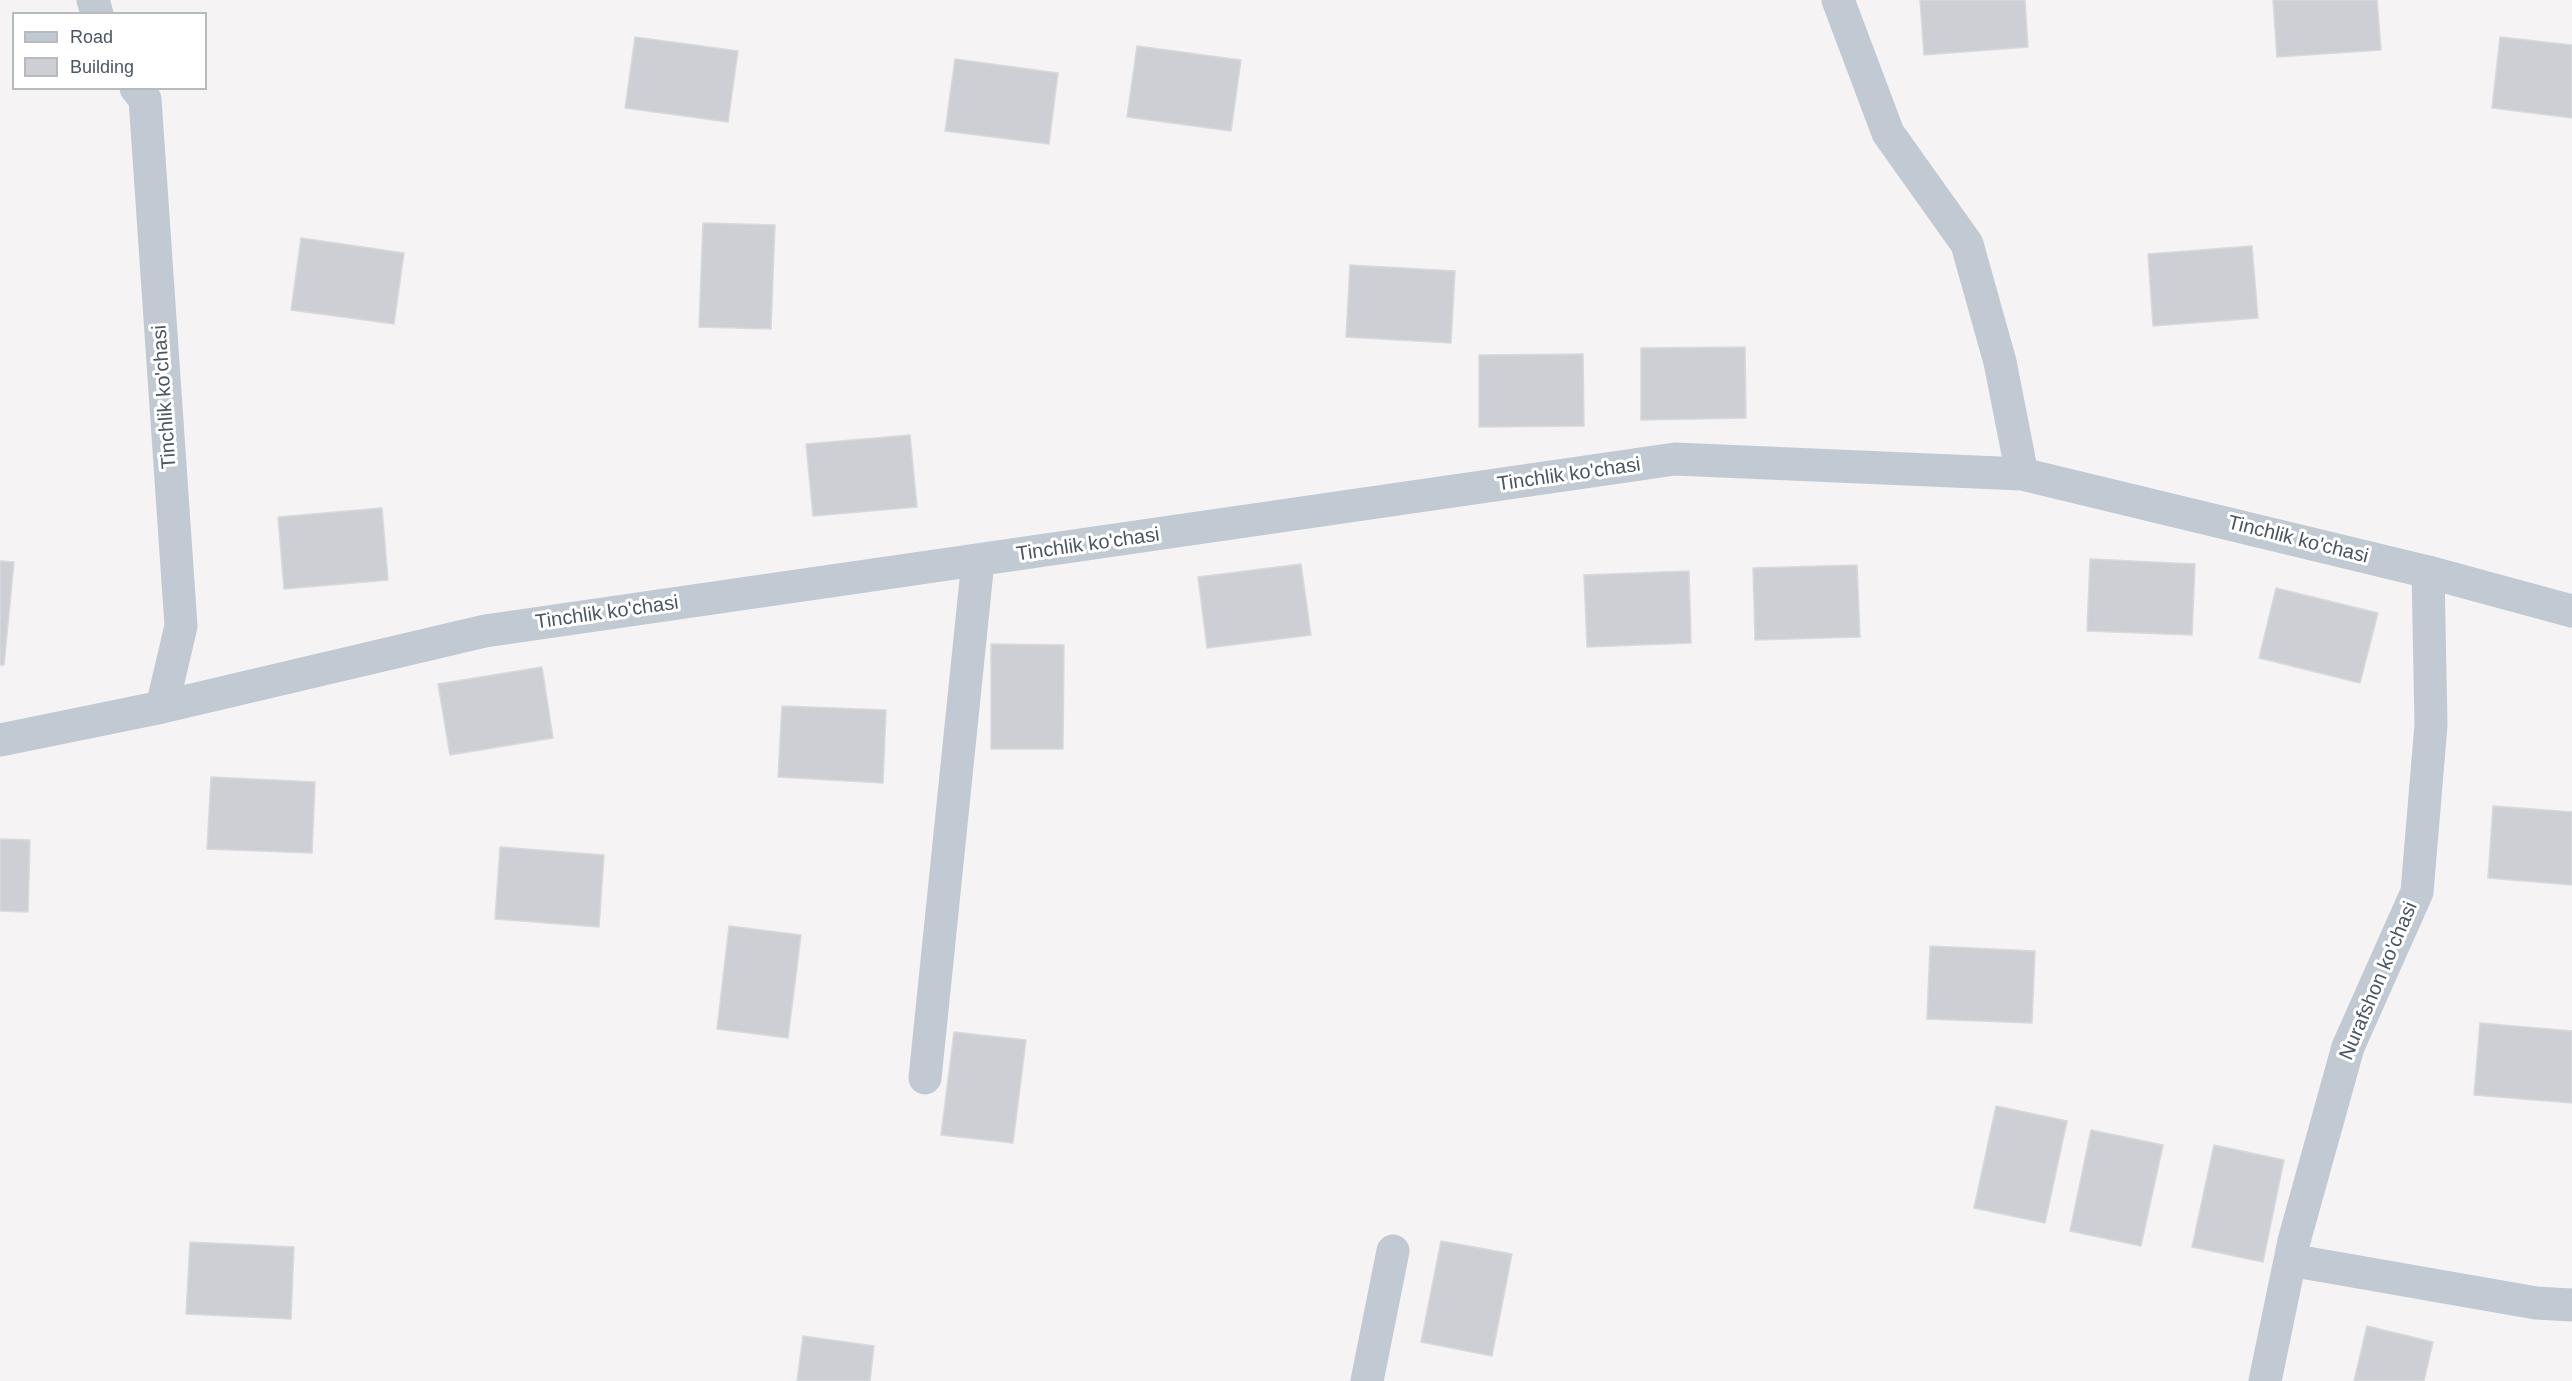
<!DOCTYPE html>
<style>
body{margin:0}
#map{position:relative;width:2572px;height:1381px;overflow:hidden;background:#f5f3f3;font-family:Helvetica,sans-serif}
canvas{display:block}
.legend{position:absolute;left:12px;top:12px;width:195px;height:78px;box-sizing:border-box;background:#fff;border:2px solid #b7bbc0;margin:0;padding:8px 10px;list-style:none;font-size:18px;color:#4a5661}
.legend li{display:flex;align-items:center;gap:12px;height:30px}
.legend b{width:30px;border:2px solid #b7bbc0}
</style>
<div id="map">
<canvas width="2572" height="1381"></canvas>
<ul class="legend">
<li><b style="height:8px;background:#c1cad2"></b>Road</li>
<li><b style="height:16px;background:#cdcfd5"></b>Building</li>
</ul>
</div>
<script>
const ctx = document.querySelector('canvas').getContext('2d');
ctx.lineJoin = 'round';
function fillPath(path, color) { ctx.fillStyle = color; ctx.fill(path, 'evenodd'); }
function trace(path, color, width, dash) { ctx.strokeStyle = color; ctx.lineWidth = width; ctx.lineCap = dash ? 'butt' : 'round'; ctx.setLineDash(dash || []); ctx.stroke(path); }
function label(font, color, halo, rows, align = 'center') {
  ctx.font = font + ' Helvetica,sans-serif'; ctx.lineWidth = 6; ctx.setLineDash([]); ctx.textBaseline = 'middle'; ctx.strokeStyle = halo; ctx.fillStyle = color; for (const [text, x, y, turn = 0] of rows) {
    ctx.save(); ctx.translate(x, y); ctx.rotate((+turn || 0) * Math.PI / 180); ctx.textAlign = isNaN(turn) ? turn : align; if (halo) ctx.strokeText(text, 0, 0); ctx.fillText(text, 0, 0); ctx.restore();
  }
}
const building = new Path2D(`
 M 1920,0 L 2025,0 L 2028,47 L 1924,55 Z
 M 2273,0 L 2377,0 L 2381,50 L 2277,57 Z
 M 635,37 L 738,51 L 728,122 L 625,108 Z
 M 2500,37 L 2572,45 L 2572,118 L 2492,108 Z
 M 1137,46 L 1241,60 L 1231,131 L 1127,117 Z
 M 955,59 L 1058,73 L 1049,144 L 945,131 Z
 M 703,223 L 775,225 L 771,329 L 699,327 Z
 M 301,238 L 404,253 L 394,324 L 291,310 Z
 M 2252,246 L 2258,318 L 2153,326 L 2148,254 Z
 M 1350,265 L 1455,271 L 1451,343 L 1346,337 Z
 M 1745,347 L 1746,418 L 1641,420 L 1641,348 Z
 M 1583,354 L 1584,426 L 1479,427 L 1479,355 Z
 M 910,435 L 917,507 L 813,516 L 806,444 Z
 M 382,508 L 388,580 L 284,589 L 278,517 Z
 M 2090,559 L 2195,564 L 2192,635 L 2087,631 Z
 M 0,561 L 14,562 L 4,665 L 0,665 Z
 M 1301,564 L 1311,635 L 1207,648 L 1198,577 Z
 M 1857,565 L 1860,637 L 1755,640 L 1753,568 Z
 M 1689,571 L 1691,643 L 1587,647 L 1584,575 Z
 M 2276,588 L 2378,613 L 2360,683 L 2259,658 Z
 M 991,644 L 1064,645 L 1063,749 L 991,749 Z
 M 542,667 L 553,738 L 450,755 L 438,684 Z
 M 782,706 L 886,710 L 883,783 L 778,777 Z
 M 211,777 L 315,782 L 312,853 L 207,849 Z
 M 2493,806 L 2572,812 L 2572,885 L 2488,878 Z
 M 0,839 L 30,840 L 28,912 L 0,911 Z
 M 500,847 L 604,855 L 599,927 L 495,919 Z
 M 729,926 L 801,935 L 788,1038 L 717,1029 Z
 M 1930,946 L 2035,951 L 2032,1023 L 1927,1019 Z
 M 2480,1023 L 2572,1031 L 2572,1103 L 2474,1095 Z
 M 954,1032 L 1026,1040 L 1013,1143 L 941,1135 Z
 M 1996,1106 L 2067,1121 L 2045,1223 L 1974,1208 Z
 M 2091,1130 L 2163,1145 L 2141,1246 L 2070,1231 Z
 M 2214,1145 L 2284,1160 L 2263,1262 L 2192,1247 Z
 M 1441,1241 L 1512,1254 L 1492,1356 L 1421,1342 Z
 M 190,1242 L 294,1247 L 291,1319 L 186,1314 Z
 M 2367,1326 L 2433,1342 L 2424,1381 L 2354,1381 Z
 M 803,1336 L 874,1346 L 870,1381 L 797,1381 Z`);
fillPath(building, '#cdcfd5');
trace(building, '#d7d9de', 1.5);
trace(new Path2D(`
 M 93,0 L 97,14
 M 1838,0 L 1888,133 L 1967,244 L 2000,362 L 2022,474
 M 136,88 L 145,99 L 181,626 L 162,707
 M 0,740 L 162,707 L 485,631 L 1675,459 L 2022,474 L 2428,572 L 2572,611
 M 925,1078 L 978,561
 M 2290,1260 L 2536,1303 L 2572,1305
 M 1367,1381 L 1393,1251
 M 2265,1381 L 2294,1241 L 2348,1047 L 2417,892 L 2431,725 L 2428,572`), '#c1cad2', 33);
label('20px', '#4a5661', '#fff', [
 ["Tinchlik ko'chasi",165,397,-94],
 ["Tinchlik ko'chasi",1569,475,-8],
 ["Tinchlik ko'chasi",2298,540,14],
 ["Tinchlik ko'chasi",1088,545,-8],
 ["Tinchlik ko'chasi",607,613,-8],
 ["Nurafshon ko'chasi",2379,981,-67]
]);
</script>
